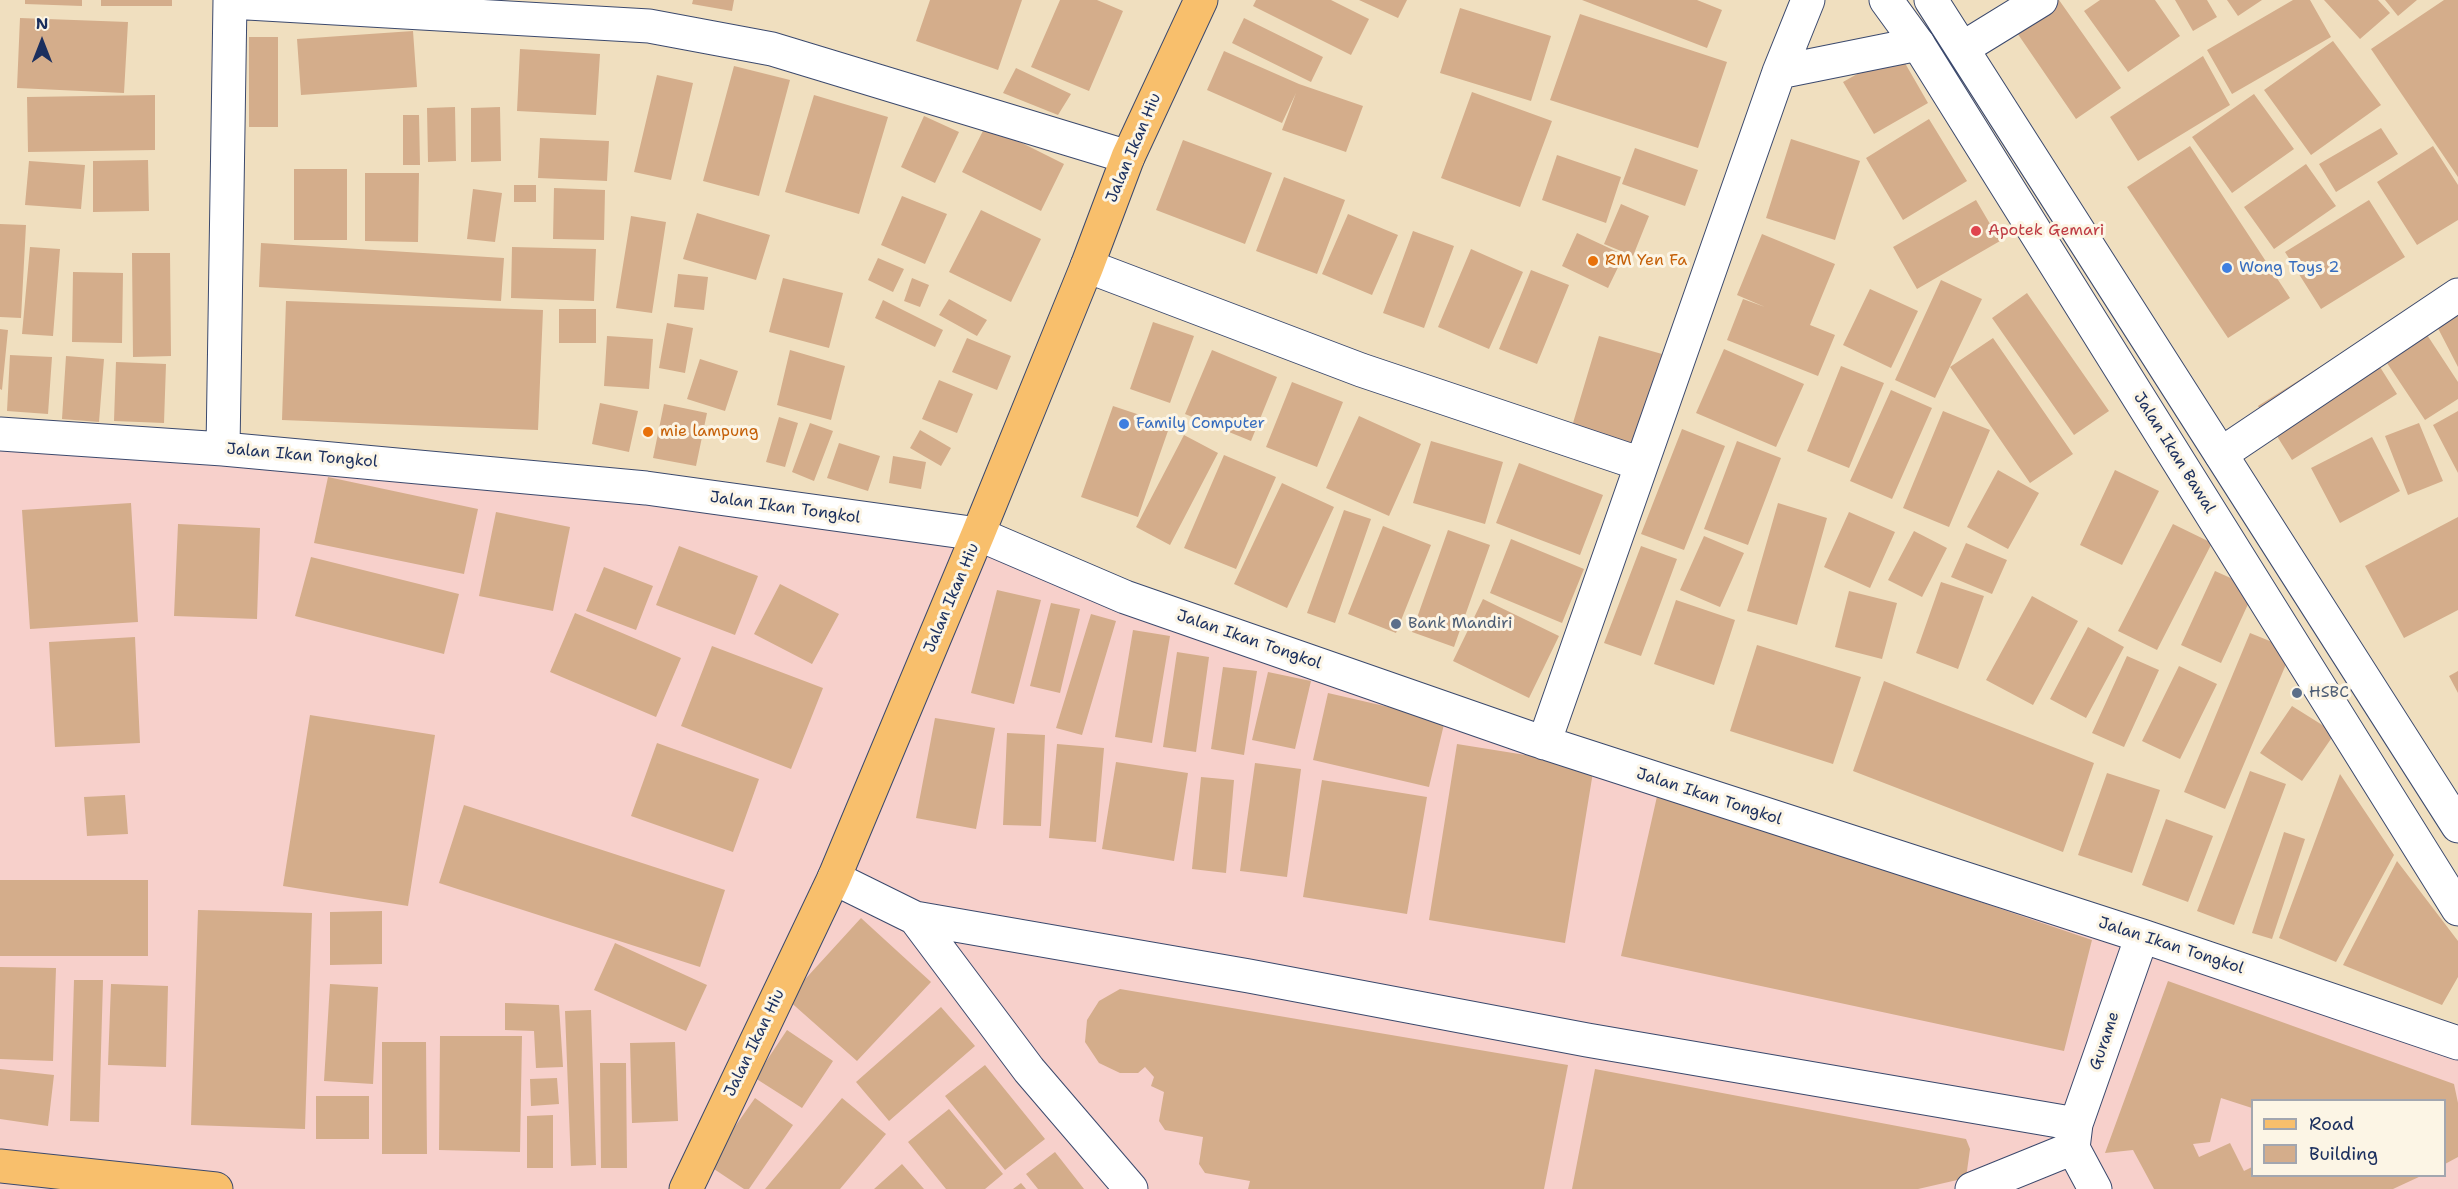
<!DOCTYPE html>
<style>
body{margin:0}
#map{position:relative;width:2458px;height:1189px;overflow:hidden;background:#f0dfbf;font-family:"Shantell Sans",sans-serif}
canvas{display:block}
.legend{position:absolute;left:2251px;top:1099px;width:195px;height:78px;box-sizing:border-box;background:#fcf5e5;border:2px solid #a2a6af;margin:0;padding:8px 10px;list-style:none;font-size:18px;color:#1b2f5e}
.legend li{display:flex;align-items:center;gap:12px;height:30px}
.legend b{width:30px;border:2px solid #a2a6af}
.north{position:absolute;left:12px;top:12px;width:60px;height:60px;-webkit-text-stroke:4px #fcf5e5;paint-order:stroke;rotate:0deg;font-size:16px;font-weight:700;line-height:24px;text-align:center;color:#1b2f5e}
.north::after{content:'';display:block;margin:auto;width:21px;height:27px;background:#1b2f5e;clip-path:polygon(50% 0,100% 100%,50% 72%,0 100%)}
</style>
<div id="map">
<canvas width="2458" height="1189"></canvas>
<ul class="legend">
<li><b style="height:8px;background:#f8bf6c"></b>Road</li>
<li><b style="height:16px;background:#d4ad8b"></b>Building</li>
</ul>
<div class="north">N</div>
</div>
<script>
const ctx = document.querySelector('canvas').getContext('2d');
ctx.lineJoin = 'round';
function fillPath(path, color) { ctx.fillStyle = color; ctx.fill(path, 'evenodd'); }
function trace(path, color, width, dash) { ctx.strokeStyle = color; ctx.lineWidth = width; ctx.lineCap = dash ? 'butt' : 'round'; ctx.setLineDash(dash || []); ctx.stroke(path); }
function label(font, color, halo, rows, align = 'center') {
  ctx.font = font + ' "Shantell Sans",sans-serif'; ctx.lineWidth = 6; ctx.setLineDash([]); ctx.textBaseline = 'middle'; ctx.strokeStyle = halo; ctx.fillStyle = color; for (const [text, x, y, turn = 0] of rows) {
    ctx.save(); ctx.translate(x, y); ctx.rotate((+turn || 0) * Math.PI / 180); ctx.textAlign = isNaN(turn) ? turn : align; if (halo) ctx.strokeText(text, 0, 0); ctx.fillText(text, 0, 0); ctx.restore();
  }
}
fillPath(new Path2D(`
 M 0,421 L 962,532 L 2458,1048 L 2458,1189 L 0,1189 ZM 2252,1100 L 2444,1100 L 2444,1176 L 2252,1176 Z`), '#f7d0cb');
fillPath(new Path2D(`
 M 25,0 L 82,0 L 82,6 L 25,4 Z
 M 101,0 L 172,0 L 172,6 L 101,6 Z
 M 693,0 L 734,0 L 732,11 L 692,4 Z
 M 930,0 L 1022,0 L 998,70 L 916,41 Z
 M 1060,0 L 1097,0 L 1123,11 L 1089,91 L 1031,67 Z
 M 1256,0 L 1331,0 L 1369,19 L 1351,55 L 1253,6 Z
 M 1359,0 L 1407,0 L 1398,18 Z
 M 1582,0 L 1697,0 L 1722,10 L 1707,48 Z
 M 2047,0 L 2059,0 L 2121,88 L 2076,119 L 2011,24 Z
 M 2100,0 L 2155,0 L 2180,36 L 2128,72 L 2084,11 Z
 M 2175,0 L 2207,0 L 2217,17 L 2193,31 Z
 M 2227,0 L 2262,0 L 2238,16 Z
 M 2293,0 L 2310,0 L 2331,37 L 2232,94 L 2207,50 Z
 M 2324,0 L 2378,0 L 2390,13 L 2360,39 Z
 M 2385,0 L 2417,0 L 2398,16 Z
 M 2444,0 L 2458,0 L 2458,177 L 2371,49 Z
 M 1460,8 L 1551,36 L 1531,101 L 1440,73 Z
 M 1580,14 L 1727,62 L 1698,148 L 1550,100 Z
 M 20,18 L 128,22 L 124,93 L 17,88 Z
 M 1244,18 L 1323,57 L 1311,82 L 1232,43 Z
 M 413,31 L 417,87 L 301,95 L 297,39 Z
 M 249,37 L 278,37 L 278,127 L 249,127 Z
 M 2333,41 L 2381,105 L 2311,155 L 2264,90 Z
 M 520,49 L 600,54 L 596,115 L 517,111 Z
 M 1224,51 L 1299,84 L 1363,106 L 1346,152 L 1282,130 L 1296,93 L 1282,123 L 1207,90 Z
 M 1898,51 L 1928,103 L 1874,134 L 1843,82 Z
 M 2203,56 L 2230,105 L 2138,161 L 2110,117 Z
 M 734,66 L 790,80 L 759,196 L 703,181 Z
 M 1016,68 L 1071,94 L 1058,115 L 1003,93 Z
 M 657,75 L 693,83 L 671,180 L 634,172 Z
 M 1472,92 L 1552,121 L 1520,207 L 1441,178 Z
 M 2254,94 L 2294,149 L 2232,193 L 2192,137 Z
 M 155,95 L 155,150 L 28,152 L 27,97 Z
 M 814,95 L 888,117 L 859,214 L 785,192 Z
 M 455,107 L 456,161 L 428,162 L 427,108 Z
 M 500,107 L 501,161 L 471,162 L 471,108 Z
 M 403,115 L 419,115 L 420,165 L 403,165 Z
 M 924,116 L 959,132 L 935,183 L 901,167 Z
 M 1929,119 L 1967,181 L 1903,220 L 1866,158 Z
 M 986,125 L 1064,164 L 1041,211 L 962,172 Z
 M 2381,128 L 2398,154 L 2336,192 L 2319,164 Z
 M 540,138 L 609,141 L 607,181 L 538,178 Z
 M 1791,139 L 1860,161 L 1835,240 L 1766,218 Z
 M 1183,140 L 1272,173 L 1245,244 L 1156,210 Z
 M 2190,146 L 2290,298 L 2228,338 L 2127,187 Z
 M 2433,146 L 2458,185 L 2458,220 L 2417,245 L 2377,182 Z
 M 1635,148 L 1698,170 L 1685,206 L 1622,184 Z
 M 1557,155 L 1621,177 L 1606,223 L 1542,200 Z
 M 148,160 L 149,211 L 93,212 L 93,161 Z
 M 29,161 L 85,165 L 81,209 L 25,205 Z
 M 2306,164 L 2336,206 L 2274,249 L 2244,207 Z
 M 294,169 L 347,169 L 347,240 L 294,240 Z
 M 365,173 L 419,173 L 418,242 L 365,241 Z
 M 1284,177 L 1345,200 L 1317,274 L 1256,251 Z
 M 514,185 L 536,185 L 536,202 L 514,202 Z
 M 554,188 L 605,190 L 604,240 L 553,239 Z
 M 473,189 L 502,193 L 495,242 L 467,239 Z
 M 902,196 L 947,214 L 925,264 L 881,245 Z
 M 1976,200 L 2000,241 L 1917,289 L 1893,247 Z
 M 2369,200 L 2405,257 L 2321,309 L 2285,252 Z
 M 1621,204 L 1649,216 L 1633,256 L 1604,244 Z
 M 981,210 L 1041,239 L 1011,302 L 949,272 Z
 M 697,213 L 770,235 L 756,280 L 683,259 Z
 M 1348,214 L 1398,235 L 1372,295 L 1322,274 Z
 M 631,216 L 666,222 L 652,313 L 616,308 Z
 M 0,224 L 26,225 L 21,318 L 0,317 Z
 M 1413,231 L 1454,246 L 1424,328 L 1383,313 Z
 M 1577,233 L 1624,255 L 1608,288 L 1562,266 Z
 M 1762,234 L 1835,264 L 1810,325 L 1835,335 L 1818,376 L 1727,340 L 1743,299 L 1765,307 L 1737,295 Z
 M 261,243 L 504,258 L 501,301 L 259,287 Z
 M 30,247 L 60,249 L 53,336 L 22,334 Z
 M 512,247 L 596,249 L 594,301 L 511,298 Z
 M 1471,249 L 1523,272 L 1489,349 L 1438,327 Z
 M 132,253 L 170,253 L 171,356 L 133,357 Z
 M 878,258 L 904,269 L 893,292 L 868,280 Z
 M 1531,270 L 1569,285 L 1537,364 L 1499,349 Z
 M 73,272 L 123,273 L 122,343 L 72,342 Z
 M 678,274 L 708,277 L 704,310 L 674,307 Z
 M 783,278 L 843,293 L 829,348 L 769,332 Z
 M 912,278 L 929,285 L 920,307 L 904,301 Z
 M 1941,280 L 1982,299 L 1935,398 L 1895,380 Z
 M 1870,289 L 1918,311 L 1891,368 L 1843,345 Z
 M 2458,291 L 2458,367 L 2427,307 Z
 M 2027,293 L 2109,411 L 2074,435 L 1992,318 Z
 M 949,299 L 987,320 L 977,336 L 939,315 Z
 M 883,300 L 943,330 L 935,347 L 875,318 Z
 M 286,301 L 543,310 L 538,430 L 282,420 Z
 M 559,309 L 596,309 L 596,343 L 559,343 Z
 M 2412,312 L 2458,382 L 2458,399 L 2425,420 L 2371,339 Z
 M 1153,322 L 1194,336 L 1170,403 L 1130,389 Z
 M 667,323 L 693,328 L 685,373 L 659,368 Z
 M 0,329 L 8,330 L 2,390 L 0,389 Z
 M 607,336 L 653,339 L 649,389 L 604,386 Z
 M 1599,336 L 1662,354 L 1633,451 L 1570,433 Z
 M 967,338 L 1011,356 L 997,390 L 952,372 Z
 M 1993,338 L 2073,454 L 2030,483 L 1950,367 Z
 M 2363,340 L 2397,394 L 2292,460 L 2258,406 Z
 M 1724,349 L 1804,384 L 1776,447 L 1696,413 Z
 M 790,350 L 845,366 L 831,420 L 777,405 Z
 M 1212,350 L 1277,377 L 1251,441 L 1185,414 Z
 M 10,355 L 52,357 L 48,414 L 7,411 Z
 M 66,356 L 104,359 L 99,422 L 62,419 Z
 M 700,359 L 738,371 L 725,411 L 687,399 Z
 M 116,362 L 166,364 L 164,423 L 114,421 Z
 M 1841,366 L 1884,383 L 1849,468 L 1807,451 Z
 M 939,380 L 973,394 L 957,433 L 922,419 Z
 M 1292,382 L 1343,402 L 1317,467 L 1266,447 Z
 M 1891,390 L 1932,408 L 1892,499 L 1850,481 Z
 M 600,403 L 638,411 L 629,452 L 592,444 Z
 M 664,404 L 707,413 L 696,466 L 653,458 Z
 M 1113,406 L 1170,425 L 1138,517 L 1081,497 Z
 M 1943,411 L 1990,430 L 1949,527 L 1903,508 Z
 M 2458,411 L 2458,473 L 2433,425 Z
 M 1359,416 L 1421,444 L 1389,516 L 1326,488 Z
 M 779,417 L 798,423 L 785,467 L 766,462 Z
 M 810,423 L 833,431 L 814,481 L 792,472 Z
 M 2419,423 L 2443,481 L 2408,495 L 2385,436 Z
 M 1682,429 L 1725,446 L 1684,550 L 1641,534 Z
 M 920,430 L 951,448 L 941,466 L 910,448 Z
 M 1184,435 L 1218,453 L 1170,545 L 1136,527 Z
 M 2372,437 L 2400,491 L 2340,523 L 2311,468 Z
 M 1431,441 L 1503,462 L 1485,524 L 1413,503 Z
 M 1737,441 L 1781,458 L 1748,545 L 1704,529 Z
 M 839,443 L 880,456 L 868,491 L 827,478 Z
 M 1224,455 L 1276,477 L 1236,569 L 1184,548 Z
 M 893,456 L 926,462 L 921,489 L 889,483 Z
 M 1519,463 L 1603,495 L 1580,555 L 1496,523 Z
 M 1998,470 L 2039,493 L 2008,549 L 1967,527 Z
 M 2115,470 L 2159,491 L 2122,565 L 2080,545 Z
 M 328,477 L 478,509 L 464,574 L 314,543 Z
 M 1282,483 L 1334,507 L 1287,608 L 1234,584 Z
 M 131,503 L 138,622 L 30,629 L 22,510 Z
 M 1778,503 L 1827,518 L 1797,625 L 1747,611 Z
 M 1344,510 L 1371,519 L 1335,623 L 1307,613 Z
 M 496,512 L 570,527 L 553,611 L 479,596 Z
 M 1849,512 L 1895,532 L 1870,588 L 1824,567 Z
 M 2458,517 L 2458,610 L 2404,638 L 2365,566 Z
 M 178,524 L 260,528 L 257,619 L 174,616 Z
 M 2173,524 L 2212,543 L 2157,650 L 2118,631 Z
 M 1383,526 L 1431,545 L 1396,633 L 1348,614 Z
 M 1448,530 L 1490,545 L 1454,647 L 1412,632 Z
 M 1914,531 L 1947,548 L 1922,597 L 1888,580 Z
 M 1704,536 L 1744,553 L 1720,607 L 1680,590 Z
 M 1511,539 L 1584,569 L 1562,623 L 1490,593 Z
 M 1966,543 L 2007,560 L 1992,594 L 1951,577 Z
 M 679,546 L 758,576 L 735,635 L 656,605 Z
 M 1641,546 L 1677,559 L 1641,656 L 1604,643 Z
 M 311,557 L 459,594 L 444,654 L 295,616 Z
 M 604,567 L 653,586 L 636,630 L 586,611 Z
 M 2215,571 L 2255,589 L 2221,663 L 2181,645 Z
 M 1941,582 L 1984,596 L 1958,669 L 1916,653 Z
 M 780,584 L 839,614 L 812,664 L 754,634 Z
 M 997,590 L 1041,600 L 1014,704 L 971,693 Z
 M 1849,591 L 1897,603 L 1882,659 L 1835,647 Z
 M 2032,596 L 2078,621 L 2033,705 L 1986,680 Z
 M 1483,599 L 1559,636 L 1529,698 L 1453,661 Z
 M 1676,600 L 1735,620 L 1714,685 L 1654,664 Z
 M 1051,603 L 1080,609 L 1060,693 L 1030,686 Z
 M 575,613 L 681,658 L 656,717 L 550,672 Z
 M 1091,614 L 1116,621 L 1082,735 L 1056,728 Z
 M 2088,627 L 2124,647 L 2086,718 L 2050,699 Z
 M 1133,630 L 1170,636 L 1152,743 L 1115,737 Z
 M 2250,633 L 2292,650 L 2225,809 L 2184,792 Z
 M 135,637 L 140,743 L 55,747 L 49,642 Z
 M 1757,645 L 1861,677 L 1833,764 L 1730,731 Z
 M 712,646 L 823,688 L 791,769 L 681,726 Z
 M 1177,652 L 1209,657 L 1196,752 L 1163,747 Z
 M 2127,656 L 2159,670 L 2124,747 L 2092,733 Z
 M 2179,666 L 2217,684 L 2180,759 L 2142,741 Z
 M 1223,667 L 1257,671 L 1244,755 L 1211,749 Z
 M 2458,671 L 2458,693 L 2449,676 Z
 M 1268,672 L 1311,681 L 1295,749 L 1252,740 Z
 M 1884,681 L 2094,763 L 2063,852 L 1853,771 Z
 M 1328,693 L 1445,720 L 1429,787 L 1313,760 Z
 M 2292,706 L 2335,733 L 2302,781 L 2260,753 Z
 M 310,715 L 435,735 L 408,906 L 283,886 Z
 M 935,718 L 995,728 L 976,829 L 916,818 Z
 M 1007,733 L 1045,735 L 1041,826 L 1003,825 Z
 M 657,743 L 759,779 L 733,852 L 631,816 Z
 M 1057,744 L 1104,748 L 1096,842 L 1049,838 Z
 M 1457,744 L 1594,766 L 1565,943 L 1429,920 Z
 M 1116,762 L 1188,773 L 1174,861 L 1102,849 Z
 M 1255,763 L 1301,769 L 1287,877 L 1240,871 Z
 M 2250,771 L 2286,784 L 2234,925 L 2197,911 Z
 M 2107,773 L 2160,790 L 2132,873 L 2078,855 Z
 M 2340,774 L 2394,855 L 2336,962 L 2279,938 Z
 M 1201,777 L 1234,780 L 1226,873 L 1192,869 Z
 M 1322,780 L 1427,797 L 1407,914 L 1303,897 Z
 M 1658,792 L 2092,940 L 2064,1051 L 1621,956 Z
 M 125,795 L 128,834 L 87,836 L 84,797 Z
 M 464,805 L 725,890 L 700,967 L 439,883 Z
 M 2166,819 L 2213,836 L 2188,902 L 2142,885 Z
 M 2284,832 L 2305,839 L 2272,939 L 2252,933 Z
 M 2397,861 L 2458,941 L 2458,977 L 2442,1005 L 2343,965 Z
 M 0,880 L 148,880 L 148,956 L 0,956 Z
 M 198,910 L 312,913 L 305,1129 L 191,1125 Z
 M 382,911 L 382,964 L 330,965 L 330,912 Z
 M 861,918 L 931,982 L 857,1061 L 787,999 Z
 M 615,943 L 707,985 L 686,1031 L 594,990 Z
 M 0,967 L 56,968 L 53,1061 L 0,1059 Z
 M 74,980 L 103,980 L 99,1122 L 70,1121 Z
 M 2168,981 L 2454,1084 L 2458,1103 L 2458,1157 L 2445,1164 L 2444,1100 L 2252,1100 L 2252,1108 L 2221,1098 L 2210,1142 L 2193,1144 L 2199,1157 L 2230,1143 L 2244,1171 L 2252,1167 L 2253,1176 L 2421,1176 L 2393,1189 L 2154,1189 L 2133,1150 L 2105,1153 Z
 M 111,984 L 168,986 L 166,1067 L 108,1065 Z
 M 330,984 L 378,987 L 373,1084 L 324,1081 Z
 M 1120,989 L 1568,1065 L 1544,1189 L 1248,1189 L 1250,1181 L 1205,1173 L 1199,1164 L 1203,1137 L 1165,1130 L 1159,1121 L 1164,1092 L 1151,1086 L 1154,1077 L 1145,1067 L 1138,1073 L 1120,1073 L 1099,1063 L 1085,1042 L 1087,1020 L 1099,1001 Z
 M 505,1003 L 559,1005 L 563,1067 L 536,1068 L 534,1031 L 505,1030 Z
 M 941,1007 L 975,1046 L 889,1121 L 856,1082 Z
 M 591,1010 L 596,1165 L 571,1166 L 565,1011 Z
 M 787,1030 L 833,1061 L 802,1108 L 755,1078 Z
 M 440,1036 L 522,1036 L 520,1152 L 439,1150 Z
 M 382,1042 L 426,1042 L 427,1154 L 382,1154 Z
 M 675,1042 L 678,1121 L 632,1123 L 630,1043 Z
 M 600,1063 L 626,1063 L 627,1168 L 601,1168 Z
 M 985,1065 L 1045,1139 L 1005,1170 L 945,1096 Z
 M 0,1069 L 54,1075 L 48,1126 L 0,1119 Z
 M 1595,1069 L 1966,1139 L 1970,1149 L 1966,1178 L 1918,1189 L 1572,1189 Z
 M 557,1078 L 559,1104 L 531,1106 L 530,1079 Z
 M 316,1096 L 369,1096 L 369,1139 L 316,1139 Z
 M 755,1098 L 793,1125 L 749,1189 L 744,1189 L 708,1165 Z
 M 842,1098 L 886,1134 L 840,1189 L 765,1189 Z
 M 949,1109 L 1003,1174 L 985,1189 L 946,1189 L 908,1142 Z
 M 553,1115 L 553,1168 L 527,1168 L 527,1116 Z
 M 1055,1152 L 1084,1189 L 1038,1189 L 1026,1174 Z
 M 902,1164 L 924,1189 L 874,1189 Z
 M 1021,1183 L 1026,1189 L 1013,1189 Z`), '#d4ad8b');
const minor = new Path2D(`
 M 230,2 L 649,26 L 772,49 L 1128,157
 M 1963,48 L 2041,0
 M 1779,72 L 1918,44
 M 1087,266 L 1361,370 L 1641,464
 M 0,434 L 223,449 L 646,488 L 978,534 L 1125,597 L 1530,738 L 2142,936 L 2458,1043
 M 223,449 L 230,0
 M 2221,454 L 2458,295
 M 1544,743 L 1779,72 L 1808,0
 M 834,878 L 915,918 L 1249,976 L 1587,1040 L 2076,1124
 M 915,918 L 1029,1070 L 1131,1189
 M 2073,1148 L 2076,1124 L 2142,936
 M 2073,1148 L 2095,1189
 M 1972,1189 L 2073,1148`);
const tertiary = new Path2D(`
 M 1886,0 L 1918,44 L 2458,909
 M 1931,0 L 2458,826`);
const primary = new Path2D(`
 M 686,1189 L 834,878 L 978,534 L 1087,266 L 1128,157 L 1201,0`);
const trunk = new Path2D(`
 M 0,1166 L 216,1189`);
trace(minor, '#3b496d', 35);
trace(tertiary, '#3b496d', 35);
trace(primary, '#3b496d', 35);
trace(trunk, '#3b496d', 35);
trace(minor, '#fff', 33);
trace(tertiary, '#fff', 33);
trace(primary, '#f8bf6c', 33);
trace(trunk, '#f8bf6c', 33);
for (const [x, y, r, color] of [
 [1976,231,6,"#e0444e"],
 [1593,261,6,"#e8710a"],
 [2227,268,6,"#3f7fe0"],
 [1124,424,6,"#3f7fe0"],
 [648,432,6,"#e8710a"],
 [1396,624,6,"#5c6f8a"],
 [2297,693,6,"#5c6f8a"]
]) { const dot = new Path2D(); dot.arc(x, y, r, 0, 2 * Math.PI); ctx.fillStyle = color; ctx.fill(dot); trace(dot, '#fcf5e5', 2); }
label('16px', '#1b2f5e', '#fcf5e5', [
 ["Jalan Ikan Hiu",1134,148,-67],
 ["Jalan Ikan Bawal",2174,453,58],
 ["Jalan Ikan Tongkol",302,456,5],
 ["Jalan Ikan Tongkol",785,508,8],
 ["Jalan Ikan Hiu",952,598,-67],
 ["Jalan Ikan Tongkol",1249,640,19],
 ["Jalan Ikan Tongkol",1709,797,18],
 ["Jalan Ikan Tongkol",2171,946,18],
 ["Gurame",2105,1041,-71],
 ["Jalan Ikan Hiu",755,1043,-64]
]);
label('16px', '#be3a42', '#fcf5e5', [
 ["Apotek Gemari",1988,231]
], 'left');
label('16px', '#c56008', '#fcf5e5', [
 ["RM Yen Fa",1605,261],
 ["mie lampung",660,432]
], 'left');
label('16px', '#366cbe', '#fcf5e5', [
 ["Wong Toys 2",2239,268],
 ["Family Computer",1136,424]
], 'left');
label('16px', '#4e5e75', '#fcf5e5', [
 ["Bank Mandiri",1408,624],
 ["HSBC",2309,693]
], 'left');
</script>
